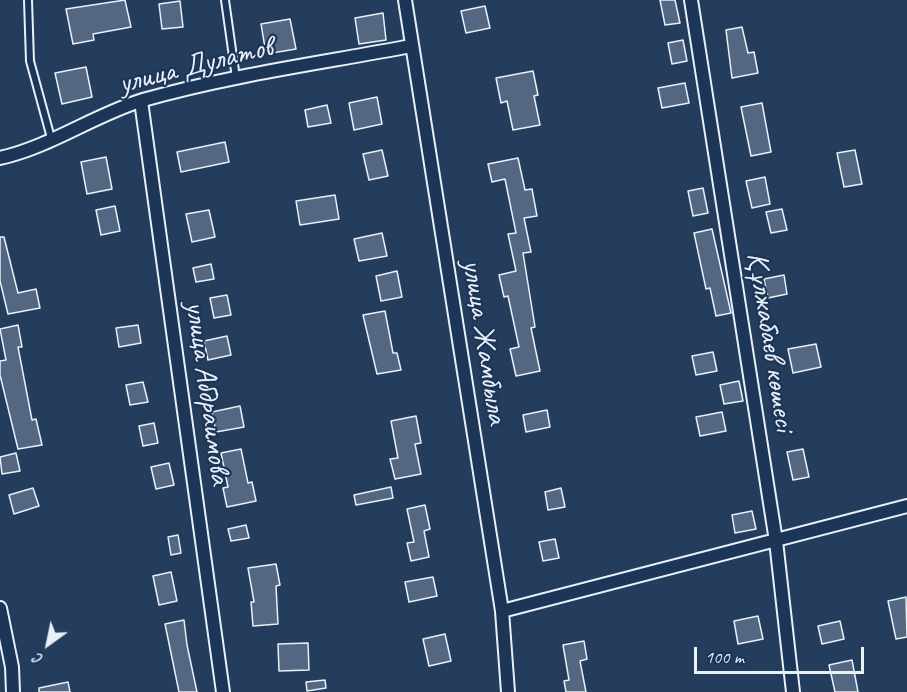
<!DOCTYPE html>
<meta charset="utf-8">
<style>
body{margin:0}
#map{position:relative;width:907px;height:692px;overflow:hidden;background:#253d5d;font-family:Caveat,sans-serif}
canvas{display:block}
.north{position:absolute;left:18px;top:614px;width:60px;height:60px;-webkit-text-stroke:4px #1d3557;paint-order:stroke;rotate:213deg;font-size:16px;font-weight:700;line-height:24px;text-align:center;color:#e8f1f8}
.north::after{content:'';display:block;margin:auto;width:21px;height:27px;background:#e8f1f8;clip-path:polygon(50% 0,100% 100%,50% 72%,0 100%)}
.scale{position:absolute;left:694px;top:647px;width:170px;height:27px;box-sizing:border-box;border:3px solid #e8f1f8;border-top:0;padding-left:8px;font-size:18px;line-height:21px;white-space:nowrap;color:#e8f1f8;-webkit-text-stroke:4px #1d3557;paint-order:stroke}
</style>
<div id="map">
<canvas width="907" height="692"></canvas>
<div class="north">С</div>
<div class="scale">100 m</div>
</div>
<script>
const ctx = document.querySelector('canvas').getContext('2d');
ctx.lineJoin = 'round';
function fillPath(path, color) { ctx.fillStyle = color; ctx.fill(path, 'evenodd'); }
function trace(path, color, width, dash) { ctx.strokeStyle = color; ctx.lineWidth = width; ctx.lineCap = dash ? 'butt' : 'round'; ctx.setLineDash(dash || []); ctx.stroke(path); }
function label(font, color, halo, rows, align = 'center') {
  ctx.font = font + ' Caveat,sans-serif'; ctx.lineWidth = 4.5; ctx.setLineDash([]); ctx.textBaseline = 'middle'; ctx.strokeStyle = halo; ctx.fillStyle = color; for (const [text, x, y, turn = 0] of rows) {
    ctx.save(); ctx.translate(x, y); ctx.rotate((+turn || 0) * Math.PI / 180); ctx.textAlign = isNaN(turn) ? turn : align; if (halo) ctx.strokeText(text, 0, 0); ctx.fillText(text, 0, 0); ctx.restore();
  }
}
const building = new Path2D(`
 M 125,0 L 131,27 L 93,34 L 94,40 L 73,44 L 66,9 Z
 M 660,0 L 675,0 L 680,23 L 665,25 Z
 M 180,1 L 183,27 L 162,29 L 159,4 Z
 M 485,6 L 490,28 L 466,33 L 461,11 Z
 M 383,13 L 386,40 L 359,44 L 355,18 Z
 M 290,19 L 296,49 L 266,54 L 261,24 Z
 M 742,27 L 748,53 L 754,52 L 758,73 L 732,78 L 726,30 Z
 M 683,40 L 687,61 L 672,64 L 668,43 Z
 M 86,67 L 92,97 L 62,104 L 55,73 Z
 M 533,71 L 538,95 L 534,96 L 540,125 L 513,130 L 507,101 L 501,103 L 496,78 Z
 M 685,83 L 689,103 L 662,108 L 658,88 Z
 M 377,97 L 382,124 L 354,130 L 349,103 Z
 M 762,103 L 771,152 L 751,156 L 741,107 Z
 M 327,105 L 331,123 L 308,127 L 305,110 Z
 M 225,142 L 229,162 L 181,172 L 177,152 Z
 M 382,150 L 388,176 L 369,180 L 363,154 Z
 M 855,150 L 862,184 L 844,187 L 837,153 Z
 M 106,157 L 112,189 L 87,194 L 81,162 Z
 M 518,158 L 525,190 L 532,189 L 537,216 L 524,218 L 531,252 L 523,253 L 535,327 L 531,328 L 540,371 L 516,376 L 510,349 L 519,347 L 508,296 L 504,297 L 499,275 L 516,271 L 508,234 L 516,233 L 505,179 L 492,182 L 488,164 Z
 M 765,177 L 770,204 L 752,208 L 746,181 Z
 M 703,188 L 708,213 L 693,216 L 688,191 Z
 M 335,195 L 339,219 L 300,225 L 296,201 Z
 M 115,206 L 120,231 L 101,235 L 96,210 Z
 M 782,209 L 787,230 L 771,233 L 766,212 Z
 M 209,210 L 215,237 L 192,242 L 186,214 Z
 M 712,229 L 731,313 L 716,316 L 710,288 L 706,289 L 694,233 Z
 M 382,233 L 387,256 L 359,261 L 354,239 Z
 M 0,237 L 4,237 L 18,293 L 36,289 L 40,308 L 8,314 L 0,281 Z
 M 211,264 L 214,279 L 196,282 L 193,268 Z
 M 397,271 L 402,297 L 381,301 L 376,276 Z
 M 784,275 L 787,294 L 768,298 L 764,279 Z
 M 227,295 L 231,315 L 214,318 L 210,298 Z
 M 385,311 L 393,353 L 397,353 L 401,370 L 377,374 L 363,315 Z
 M 18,325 L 22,347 L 18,347 L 32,420 L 36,419 L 42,445 L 18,449 L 0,375 L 0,361 L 6,360 L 0,329 Z
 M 138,325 L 141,343 L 119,347 L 116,328 Z
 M 227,336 L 231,355 L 208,360 L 204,341 Z
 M 816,344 L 821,367 L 793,373 L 788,349 Z
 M 713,352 L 717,371 L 696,375 L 692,356 Z
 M 739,381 L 743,401 L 724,404 L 720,385 Z
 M 143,382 L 148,402 L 130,405 L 126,385 Z
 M 240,406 L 244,427 L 216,432 L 212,412 Z
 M 547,410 L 550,427 L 526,432 L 523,415 Z
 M 722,412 L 726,431 L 700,436 L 696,417 Z
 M 416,416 L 421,443 L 415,444 L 421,474 L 395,479 L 390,459 L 398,458 L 391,421 Z
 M 154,423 L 158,443 L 143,446 L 139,426 Z
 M 241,449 L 248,483 L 252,482 L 256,501 L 227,507 L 223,488 L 228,487 L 221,453 Z
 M 803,449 L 809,477 L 793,480 L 787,452 Z
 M 16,453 L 20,471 L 2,474 L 0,457 Z
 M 169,463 L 174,485 L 156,489 L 151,467 Z
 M 391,487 L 393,498 L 356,505 L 354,495 Z
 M 33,488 L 39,506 L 14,514 L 9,495 Z
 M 561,488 L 565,507 L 548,510 L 545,492 Z
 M 425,505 L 430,529 L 424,531 L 429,557 L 411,561 L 407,543 L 414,542 L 407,509 Z
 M 752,511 L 756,529 L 735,533 L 732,515 Z
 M 246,525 L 249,538 L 231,541 L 228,529 Z
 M 178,535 L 181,553 L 171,555 L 168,537 Z
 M 555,539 L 559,558 L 543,561 L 539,542 Z
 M 276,564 L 280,585 L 276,586 L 278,624 L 253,626 L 251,602 L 254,602 L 248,568 Z
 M 171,572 L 177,601 L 159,605 L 153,576 Z
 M 433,577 L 437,596 L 409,602 L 405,582 Z
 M 906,597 L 907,637 L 896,639 L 888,601 Z
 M 758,616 L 763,639 L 738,644 L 734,621 Z
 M 184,620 L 187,645 L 197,692 L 179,692 L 165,624 Z
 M 840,621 L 844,639 L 822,644 L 818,626 Z
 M 445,634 L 451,661 L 429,666 L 423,639 Z
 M 584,641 L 587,659 L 580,661 L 586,692 L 566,692 L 564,681 L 569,680 L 563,645 Z
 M 308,643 L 309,670 L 279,671 L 278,644 Z
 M 852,660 L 858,692 L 835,692 L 829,665 Z
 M 325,680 L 326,688 L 307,691 L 306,682 Z
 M 68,682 L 70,692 L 39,692 L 39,688 Z`);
fillPath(building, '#536782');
trace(building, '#e8f1f8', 1.5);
const lane = new Path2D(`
 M 28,0 L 30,61 L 51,138
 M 225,0 L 236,78`);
const street = new Path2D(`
 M 405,0 L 502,611 L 508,692
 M 691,0 L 776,541 L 793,692
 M 141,101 L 223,692
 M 0,158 C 50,147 94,115 143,100 C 231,75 322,63 411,46
 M 0,608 L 12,667 L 13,692
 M 502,611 L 907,506`);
trace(lane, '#e8f1f8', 10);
trace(street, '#e8f1f8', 16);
trace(lane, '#1d3557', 6);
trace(street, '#1d3557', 12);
label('30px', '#e8f1f8', '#1d3557', [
 ["улица Дулатов",196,66,-14],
 ["улица Жамбыла",484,342,81],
 ["Құлжабаев көшесі",770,342,81],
 ["улица Абдраимова",207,393,82]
]);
</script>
